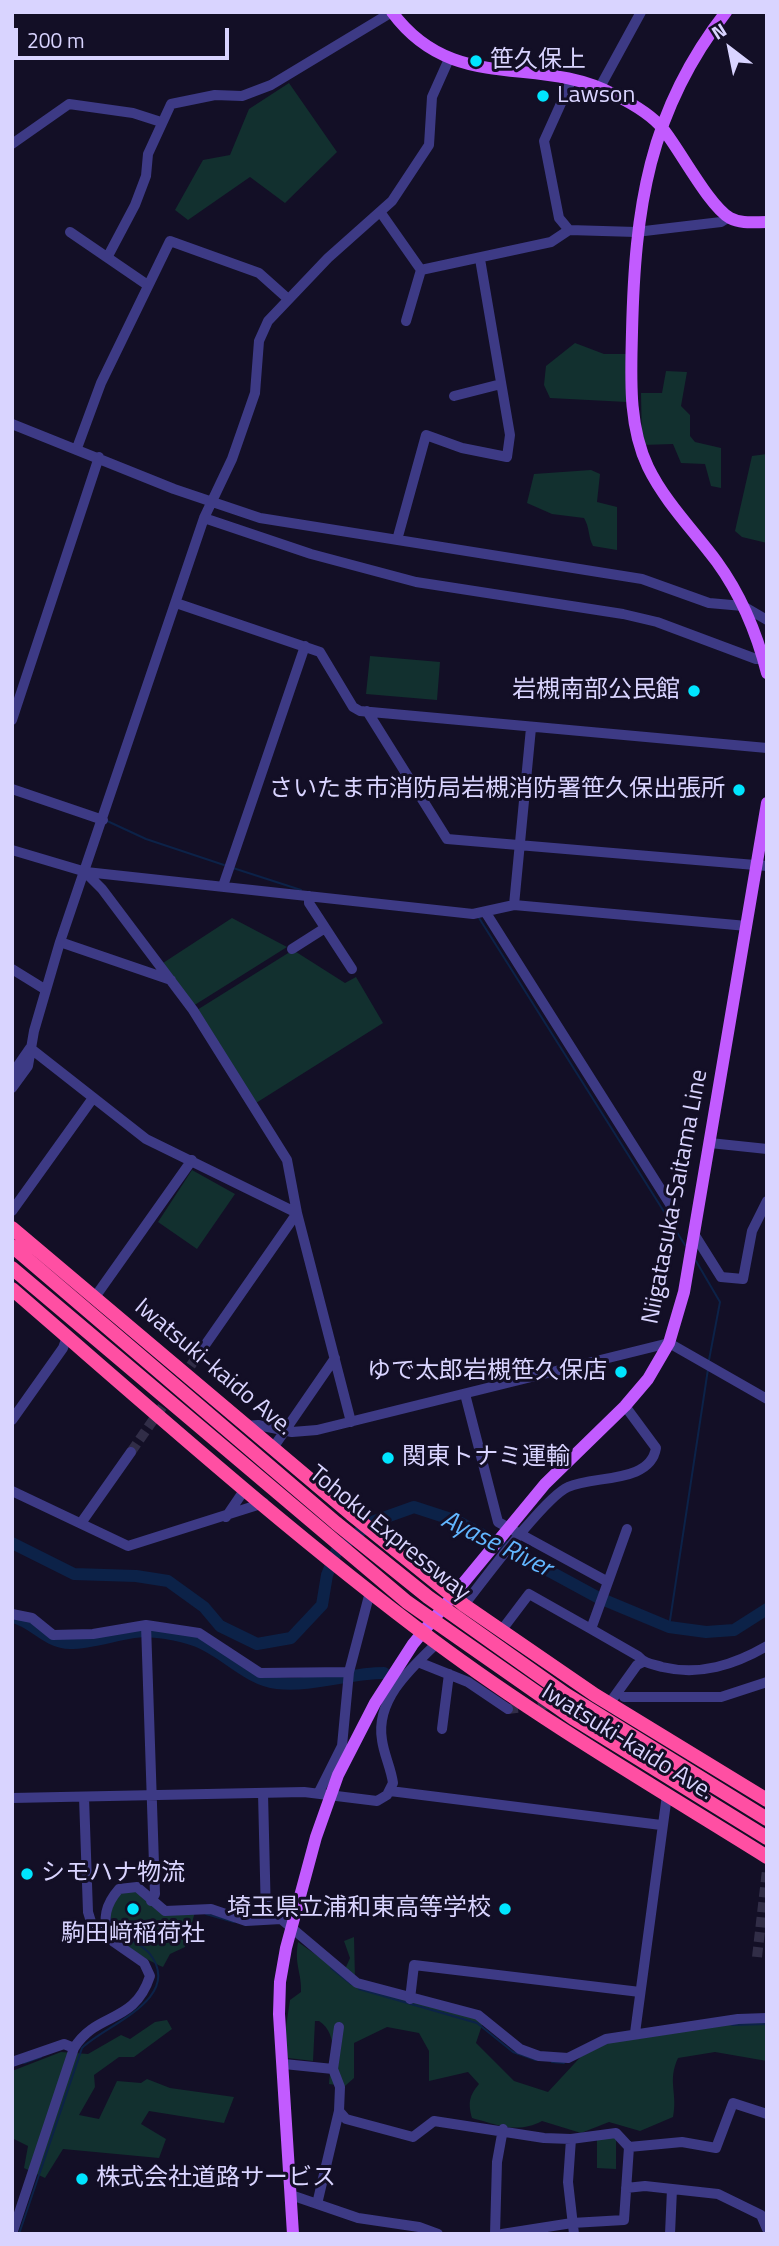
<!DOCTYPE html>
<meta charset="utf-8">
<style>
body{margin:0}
#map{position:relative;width:779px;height:2246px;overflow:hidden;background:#130f26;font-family:"Titillium Web",sans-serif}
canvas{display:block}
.frame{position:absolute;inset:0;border:14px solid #d9d4ff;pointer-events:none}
.north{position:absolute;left:695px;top:14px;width:70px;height:70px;-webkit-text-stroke:5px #130f26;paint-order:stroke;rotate:328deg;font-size:19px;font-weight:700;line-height:28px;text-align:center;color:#d9d4ff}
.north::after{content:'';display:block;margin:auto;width:24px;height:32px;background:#d9d4ff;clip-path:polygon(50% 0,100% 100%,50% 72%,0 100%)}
.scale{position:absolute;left:14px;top:28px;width:215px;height:32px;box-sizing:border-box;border:4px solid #d9d4ff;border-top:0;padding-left:9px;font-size:21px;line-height:24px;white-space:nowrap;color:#d9d4ff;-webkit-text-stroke:5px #130f26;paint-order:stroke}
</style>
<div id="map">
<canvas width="779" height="2246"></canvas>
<div class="frame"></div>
<div class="north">N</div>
<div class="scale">200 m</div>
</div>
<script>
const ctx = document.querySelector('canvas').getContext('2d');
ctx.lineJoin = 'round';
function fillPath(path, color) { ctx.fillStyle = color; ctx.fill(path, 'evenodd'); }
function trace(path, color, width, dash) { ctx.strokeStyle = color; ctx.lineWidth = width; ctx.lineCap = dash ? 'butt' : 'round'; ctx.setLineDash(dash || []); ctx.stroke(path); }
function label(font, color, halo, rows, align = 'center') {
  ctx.font = font + ' "Titillium Web","Noto Sans JP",sans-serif'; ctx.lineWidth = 6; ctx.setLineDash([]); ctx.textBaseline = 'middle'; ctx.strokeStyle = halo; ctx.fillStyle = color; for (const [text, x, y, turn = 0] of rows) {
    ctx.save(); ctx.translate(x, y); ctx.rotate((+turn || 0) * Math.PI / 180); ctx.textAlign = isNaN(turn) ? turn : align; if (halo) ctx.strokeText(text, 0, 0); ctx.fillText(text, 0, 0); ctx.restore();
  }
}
fillPath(new Path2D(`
 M 289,83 L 337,152 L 285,203 L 250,177 L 188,220 L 175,210 L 203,160 L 230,155 L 249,109 Z
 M 575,343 L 604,354 L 629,354 L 627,402 L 550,398 L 544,385 L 546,366 Z
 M 666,371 L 687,372 L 681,406 L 690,415 L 690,436 L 695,442 L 721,448 L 721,488 L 711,486 L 705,464 L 681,463 L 673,444 L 642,445 L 641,393 L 662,393 Z
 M 767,454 L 767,543 L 742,537 L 735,531 L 752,456 Z
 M 591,470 L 600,474 L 597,502 L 617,507 L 617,550 L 593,546 C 588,537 590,528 584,518 L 552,514 L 527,503 L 534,474 Z
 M 370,656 L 440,662 L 437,700 L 366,694 Z
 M 232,918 L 287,947 L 193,1006 L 163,963 Z
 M 293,950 L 345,983 L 356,977 L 383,1023 L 256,1103 L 197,1010 Z
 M 192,1170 L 235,1194 L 197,1249 L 158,1222 Z
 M 134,1889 L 164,1913 L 195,1912 L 185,1947 L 170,1954 L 163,1967 C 132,1953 95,1929 117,1894 Z
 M 354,1937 L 355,1979 L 478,2011 L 483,2022 L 476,2043 L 514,2081 L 548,2092 L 599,2037 L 767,2016 L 767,2061 L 715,2052 L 678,2058 C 667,2082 678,2093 673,2117 L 640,2131 L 609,2122 L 581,2133 L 542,2121 C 518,2134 498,2125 472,2118 C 468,2103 469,2096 479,2084 L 468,2072 L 429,2081 L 429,2051 L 419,2033 L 387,2027 L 354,2043 L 354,2078 L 345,2086 L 329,2084 C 331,2062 340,2035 319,2021 L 315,2021 L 313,2061 L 288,2058 L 284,2040 L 290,2000 L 301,1992 C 302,1973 294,1965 298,1942 L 343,1974 L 350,1958 L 344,1941 Z
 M 167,2020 L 172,2029 L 134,2057 L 119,2057 L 94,2075 L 95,2087 L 79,2115 L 99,2119 L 117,2081 L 141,2083 L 147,2079 L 170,2088 L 234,2097 L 224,2123 L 149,2111 L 141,2124 L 166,2139 L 159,2158 L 63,2149 L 45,2178 L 24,2168 L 28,2146 L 12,2138 L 12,2071 L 61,2052 L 88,2054 L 121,2035 L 130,2039 L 155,2022 Z
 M 616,2135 L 616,2169 L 597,2168 L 597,2137 Z`), '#12302f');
trace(new Path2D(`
 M 105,820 L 146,839 L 224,865
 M 233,868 L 301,890
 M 479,918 L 685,1245
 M 696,1261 L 720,1302 L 709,1360
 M 669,1627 L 708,1369
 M 206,1914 L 234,1922
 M 331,1968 L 351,1984
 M 359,1989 L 477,2023 L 513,2052 L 536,2060
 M 732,2025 L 767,2024
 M 552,2062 L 564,2063
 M 24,2063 L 41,2057
 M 19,2234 L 82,2048 C 105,2025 184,1999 150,1954 C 139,1940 117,1938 110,1919`), '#0c2248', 2);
trace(new Path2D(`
 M 12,1543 L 74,1574 L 136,1576 L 168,1581 L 204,1607 L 220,1626 L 257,1644 L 291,1638 L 322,1605 L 327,1575 L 337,1550 L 372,1522 L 414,1507 L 457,1521 L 597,1597 L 669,1627 L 706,1632 L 734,1630 L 767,1609
 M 13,1617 C 34,1622 47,1643 70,1643 C 92,1643 113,1635 134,1632 C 151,1629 181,1635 197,1641 C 225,1652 248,1680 277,1683 C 313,1687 348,1673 384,1673`), '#0c2248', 12);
trace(new Path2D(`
 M 131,1452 L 203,1348
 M 508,1709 L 577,1701
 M 757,1957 L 767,1870`), '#312d47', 10, [10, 5]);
trace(new Path2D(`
 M 600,87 L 641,12
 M 12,144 L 69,104 L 133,113 L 161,122
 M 381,213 L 421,270 L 406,321
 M 569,230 L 559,218 L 544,141 L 572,79
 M 70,232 L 146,284
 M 108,256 L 135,205 L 146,176 L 148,154 L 171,104 L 215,95 L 242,96 L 271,85 L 392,12
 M 421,270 L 551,242 L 569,230 L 636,232 L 721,222 L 729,217
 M 454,396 L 501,384
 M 12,424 L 174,489 L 260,518 L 642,579 L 709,603 L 743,606 L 767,620
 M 77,448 L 101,383 L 170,241 L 259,273 L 287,298
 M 204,518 L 311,554 L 416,582 L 623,614 L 657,622 L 756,659 L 763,659
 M 397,540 L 426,435 L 462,448 L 507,457 L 510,435 L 480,259
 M 176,603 L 320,652 L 353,707 L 360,711 L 767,748
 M 367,711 L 447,839 L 767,866
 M 12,720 L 99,457
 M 12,789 L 103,820
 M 12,850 L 86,872 L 473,914 L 514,905 L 747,926
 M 86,873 L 102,889 L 193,1010 L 287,1160 L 297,1213 L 203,1348
 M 223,886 L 305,646
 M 309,896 L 309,903 L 352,969
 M 514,905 L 531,728
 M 486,913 L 675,1212
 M 60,942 L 171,980
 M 292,949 L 325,928
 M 12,969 L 46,990
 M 12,1074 L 30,1048 L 146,1139 L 297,1213 L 351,1422
 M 12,1088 L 28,1066 L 34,1031 L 60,942 L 204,518 L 232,459 L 255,393 L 259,341 L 268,321 L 328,258 L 392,201 L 429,145 L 432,97 L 449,59
 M 710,1143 L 767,1149
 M 12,1211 L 93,1098
 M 694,1234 L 721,1277 L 743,1279 L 752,1231 L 767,1201
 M 95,1297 L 192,1160
 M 465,1394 L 498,1522 L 608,1582 L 627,1529
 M 12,1420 L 63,1348 L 67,1337
 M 246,1426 L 258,1425 L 292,1432 L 317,1430 L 669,1343 L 767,1399
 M 273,1448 L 335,1358
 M 12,1491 L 128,1546 L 264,1503
 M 226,1517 L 245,1489
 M 81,1523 L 131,1452
 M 464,1605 C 483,1581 545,1497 568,1487 C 594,1475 650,1484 656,1448 L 625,1406
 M 12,1614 L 32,1618 L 53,1635 L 93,1634 L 146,1625 L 199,1633 L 260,1673 L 349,1672
 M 146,1625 L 155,1894 L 151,1901
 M 591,1629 L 638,1656 C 645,1664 653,1664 662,1667 C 700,1676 734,1665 767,1646
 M 501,1631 L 529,1594 L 591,1629 L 608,1582
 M 418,1662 L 468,1682 L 508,1709
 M 624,1697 L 721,1697 L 767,1682
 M 609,1704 L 637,1665 L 643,1662
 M 442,1729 L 449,1674
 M 390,1791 L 661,1825
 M 319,1792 L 342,1746 L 349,1672 L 370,1592
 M 263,1793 L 266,1917
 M 84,1797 L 88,1912 L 92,1925 L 108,1938
 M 12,1798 L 304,1792 L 377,1801 L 387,1795 L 393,1783 C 391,1768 384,1755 382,1740 C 375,1700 411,1668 437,1643
 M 410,1999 L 414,1965 L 640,1992
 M 635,2033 L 667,1795
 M 12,2062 L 64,2044 L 74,2048
 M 284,2064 L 333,2069
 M 339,2111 L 346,2119 L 413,2137 L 434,2121 L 544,2138 L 571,2139 L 616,2133 L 629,2147 L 624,2220 L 572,2223 L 502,2234
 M 571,2139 L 568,2182 L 574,2234
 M 629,2147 L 682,2142 L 716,2148 L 733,2103 L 767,2114
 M 626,2188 L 645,2186 L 718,2194 L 761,2215 L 767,2229
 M 291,2195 L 358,2218 L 419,2227 L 438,2234
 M 317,2204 L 339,2111 L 340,2087 L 333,2069 L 339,2027
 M 12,2234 L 74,2048 C 97,2011 134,2025 150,1976 L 144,1963 L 108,1938 C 103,1918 105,1905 119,1889 L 137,1887 L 165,1911 L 211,1909 L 246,1921 L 281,1919 L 357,1983 L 478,2015 L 520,2049 L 539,2056 L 568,2058 L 606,2039 L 738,2019 L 767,2018
 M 495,2234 L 497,2162 L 503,2129
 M 670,2234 L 672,2189`), '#3d3a85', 10);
trace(new Path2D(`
 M 392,12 C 454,96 538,53 615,95 C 631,103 651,114 663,129 C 680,150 709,206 730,218 C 741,224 754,222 767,222
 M 726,12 C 648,112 635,209 632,332 C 631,377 628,425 648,467 C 665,502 694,531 717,562 C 741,595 757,634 767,673
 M 293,2234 L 279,2014 L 280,1982 L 286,1948 L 316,1837 L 338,1775 L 375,1703 L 413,1644 L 545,1484 L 625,1406 L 648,1379 L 669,1343 L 684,1292 L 767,803`), '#c25bff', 12);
trace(new Path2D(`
 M 12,1228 L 351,1514 L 464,1605 L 595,1695 L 767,1800
 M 12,1246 L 336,1523 L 428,1597 L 565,1694 L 767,1819
 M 12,1268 L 407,1602 L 573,1718 L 767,1838
 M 12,1289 C 151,1409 288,1532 434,1641 C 540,1720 655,1787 767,1857`), '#ff4fa3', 14);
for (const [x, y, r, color] of [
 [476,61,7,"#00e5ff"],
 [543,96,7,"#00e5ff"],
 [694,691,7,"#00e5ff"],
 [739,790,7,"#00e5ff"],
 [621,1372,7,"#00e5ff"],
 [388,1458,7,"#00e5ff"],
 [27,1874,7,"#00e5ff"],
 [133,1909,7,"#00e5ff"],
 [505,1909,7,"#00e5ff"],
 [82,2179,7,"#00e5ff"]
]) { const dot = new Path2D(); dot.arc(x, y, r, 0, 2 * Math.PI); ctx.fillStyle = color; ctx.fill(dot); trace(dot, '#130f26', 2.5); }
label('24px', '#d9d4ff', '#130f26', [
 ["笹久保上",490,61],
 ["Lawson",557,96],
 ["岩槻南部公民館",680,691,"right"],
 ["さいたま市消防局岩槻消防署笹久保出張所",725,790,"right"],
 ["ゆで太郎岩槻笹久保店",607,1372,"right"],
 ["関東トナミ運輸",402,1458],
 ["シモハナ物流",41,1874],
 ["埼玉県立浦和東高等学校",491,1909,"right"],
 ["駒田﨑稲荷社",133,1935,"center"],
 ["株式会社道路サービス",96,2179]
], 'left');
label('24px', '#d9d4ff', '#130f26', [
 ["Niigatasuka-Saitama Line",676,1197,-79],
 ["Iwatsuki-kaido Ave.",213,1368,40],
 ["Tohoku Expressway",389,1534,39],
 ["Iwatsuki-kaido Ave.",627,1743,32]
]);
label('italic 26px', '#62b6ff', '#130f26', [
 ["Ayase River",496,1545,26]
]);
</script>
